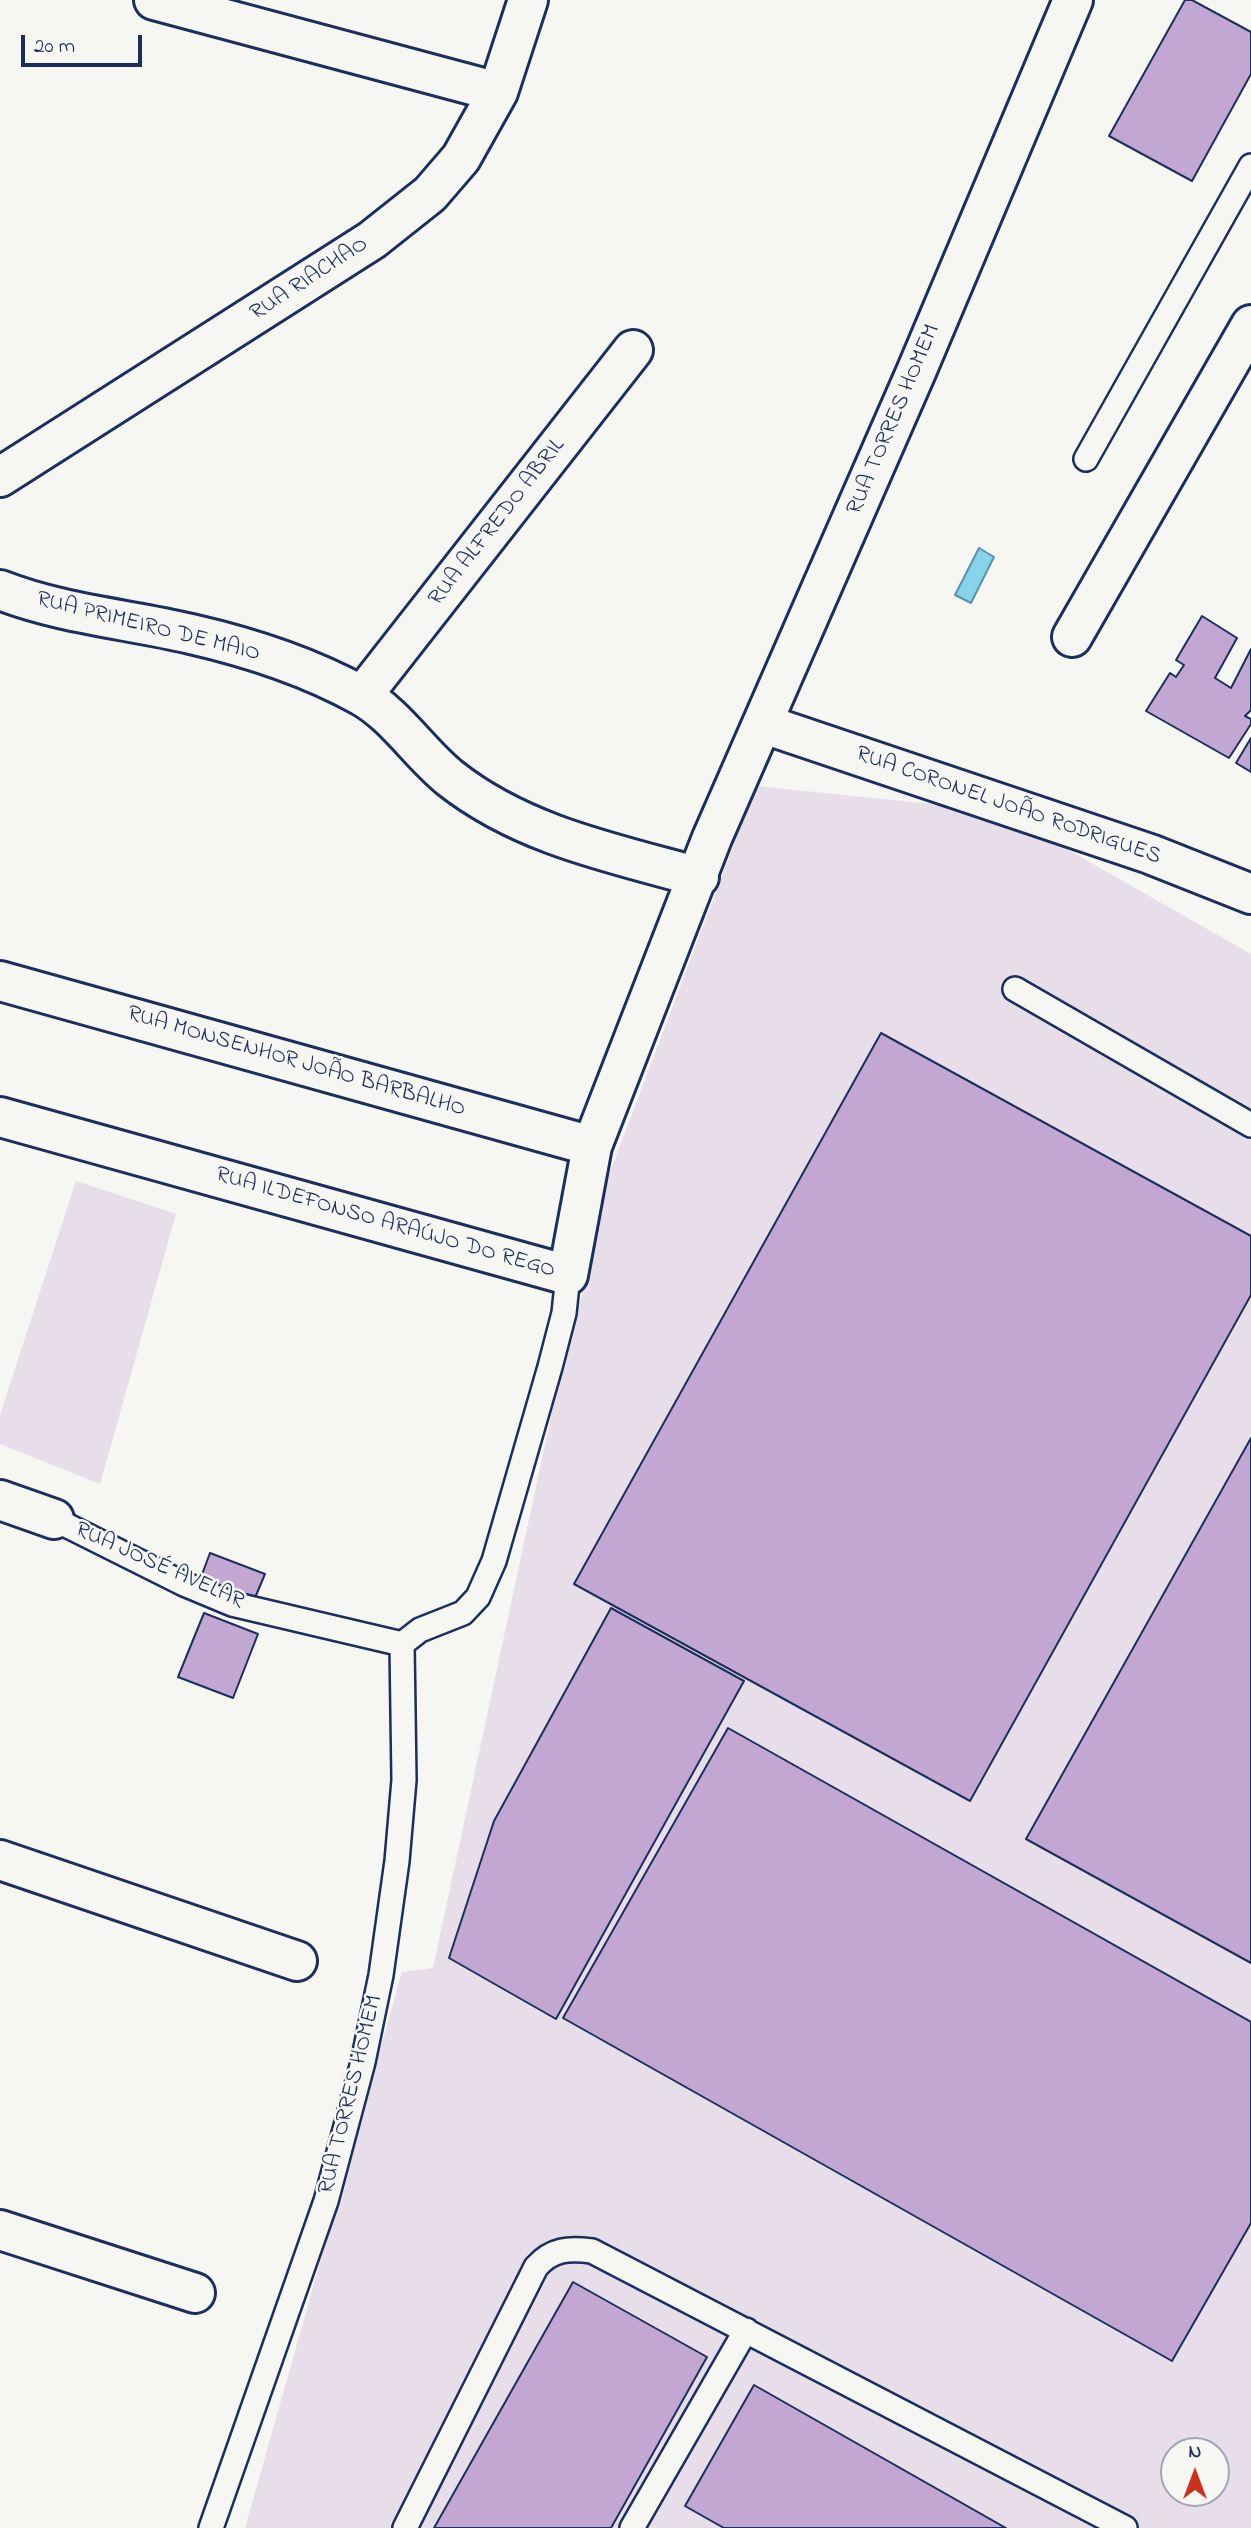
<!DOCTYPE html>
<meta charset="utf-8">
<style>
body{margin:0}
#map{position:relative;width:1251px;height:2528px;overflow:hidden;background:#f6f6f2;font-family:"Indie Flower",sans-serif}
canvas{display:block}
.north{position:absolute;left:1160px;top:2437px;width:70px;height:70px;box-sizing:border-box;background:#f6f6f2;border:2px solid #9ea6b7;border-radius:50%;rotate:0deg;font-size:19px;font-weight:700;line-height:28px;text-align:center;color:#1b2f5e}
.north::after{content:'';display:block;margin:auto;width:24px;height:32px;background:#c8321e;clip-path:polygon(50% 0,100% 100%,50% 72%,0 100%)}
.scale{position:absolute;left:21px;top:35px;width:121px;height:32px;box-sizing:border-box;border:4px solid #1b2f5e;border-top:0;padding-left:9px;font-size:21px;line-height:24px;white-space:nowrap;color:#1b2f5e;-webkit-text-stroke:5px #f6f6f2;paint-order:stroke}
</style>
<div id="map">
<canvas width="1251" height="2528"></canvas>
<div class="north">N</div>
<div class="scale">20 m</div>
</div>
<script>
const ctx = document.querySelector('canvas').getContext('2d');
ctx.lineJoin = 'round';
function fillPath(path, color) { ctx.fillStyle = color; ctx.fill(path, 'evenodd'); }
function trace(path, color, width, dash) { ctx.strokeStyle = color; ctx.lineWidth = width; ctx.lineCap = dash ? 'butt' : 'round'; ctx.setLineDash(dash || []); ctx.stroke(path); }
function label(font, color, halo, rows, align = 'center') {
  ctx.font = font + ' "Indie Flower",sans-serif'; ctx.lineWidth = 5; ctx.setLineDash([]); ctx.textBaseline = 'middle'; ctx.strokeStyle = halo; ctx.fillStyle = color; for (const [text, x, y, turn = 0] of rows) {
    ctx.save(); ctx.translate(x, y); ctx.rotate((+turn || 0) * Math.PI / 180); ctx.textAlign = isNaN(turn) ? turn : align; if (halo) ctx.strokeText(text, 0, 0); ctx.fillText(text, 0, 0); ctx.restore();
  }
}
fillPath(new Path2D(`
 M 756,786 L 1000,811 L 1251,954 L 1251,2528 L 245,2528 L 402,1972 L 433,1968 L 568,1337 L 588,1277 L 606,1183 ZM 1174,2451 L 1216,2451 L 1216,2493 L 1174,2493 Z
 M 76,1181 L 176,1214 L 100,1484 L 0,1444 L 0,1415 Z`), '#e7dee9');
const water = new Path2D(`
 M 979,548 L 994,557 L 971,603 L 955,595 Z`);
fillPath(water, '#87d3e7');
trace(water, '#5c91b0', 2);
const building = new Path2D(`
 M 1185,0 L 1192,0 L 1251,32 L 1251,74 L 1192,181 L 1109,136 Z
 M 1202,616 L 1237,638 L 1215,678 L 1231,688 L 1251,649 L 1251,710 L 1245,716 L 1251,719 L 1251,724 L 1229,758 L 1146,711 L 1170,673 L 1176,677 L 1184,665 L 1176,660 Z
 M 1251,738 L 1251,772 L 1236,763 Z
 M 881,1033 L 1251,1236 L 1251,1295 L 970,1801 L 574,1584 Z
 M 1251,1438 L 1251,1963 L 1026,1839 Z
 M 210,1553 L 265,1574 L 252,1605 L 198,1585 Z
 M 611,1608 L 744,1681 L 556,2019 L 449,1958 L 494,1821 Z
 M 204,1613 L 258,1634 L 233,1698 L 178,1677 Z
 M 728,1728 L 1251,2022 L 1251,2223 L 1172,2361 L 563,2018 Z
 M 573,2282 L 707,2357 L 611,2528 L 434,2528 Z
 M 754,2385 L 1006,2528 L 724,2528 L 685,2506 Z`);
fillPath(building, '#c3a7d3');
trace(building, '#1b2f5e', 2);
const lane = new Path2D(`
 M 1086,459 L 1251,166
 M 1015,989 L 1251,1125
 M 54,1519 L 184,1584 L 232,1604 L 402,1644
 M 402,1644 L 420,1630 L 463,1613 L 478,1597 L 494,1561 L 550,1367 L 564,1313 L 568,1275
 M 211,2528 L 326,2201 L 363,2062 L 381,1975 L 397,1861 L 404,1780 L 402,1644
 M 405,2528 L 536,2267 C 552,2249 568,2248 592,2251 L 1125,2528
 M 632,2528 L 746,2330`);
const street = new Path2D(`
 M 154,0 L 498,92
 M 0,477 L 372,240 L 430,194 L 461,158 L 498,92 L 528,0
 M 0,590 C 61,614 127,619 191,634 C 248,647 309,667 360,695 C 395,714 419,753 450,778 C 522,835 612,853 699,877
 M 1072,637 L 1251,325
 M 362,696 L 633,350
 M 764,724 L 1150,854 L 1251,894
 M 0,981 L 592,1146
 M 0,1117 L 568,1275 L 592,1146 L 712,838 L 916,372 L 1073,0
 M 0,1500 L 54,1519
 M 0,1860 L 297,1961
 M 0,2230 L 195,2293`);
trace(lane, '#1b2f5e', 28);
trace(street, '#1b2f5e', 44);
trace(lane, '#f6f6f2', 23);
trace(street, '#f6f6f2', 38);
label('23px', '#1b2f5e', '#f6f6f2', [
 ["RUA RIACHAO",310,280,-33],
 ["RUA TORRES HOMEM",895,420,-67],
 ["RUA ALFREDO ABRIL",498,523,-52],
 ["RUA PRIMEIRO DE MAIO",148,628,14],
 ["RUA CORONEL JOÃO RODRIGUES",1008,807,19],
 ["RUA MONSENHOR JOÃO BARBALHO",296,1063,16],
 ["RUA ILDEFONSO ARAÚJO DO REGO",385,1224,16],
 ["RUA JOSÉ AVELAR",159,1567,24],
 ["RUA TORRES HOMEM",352,2095,-76]
]);
</script>
